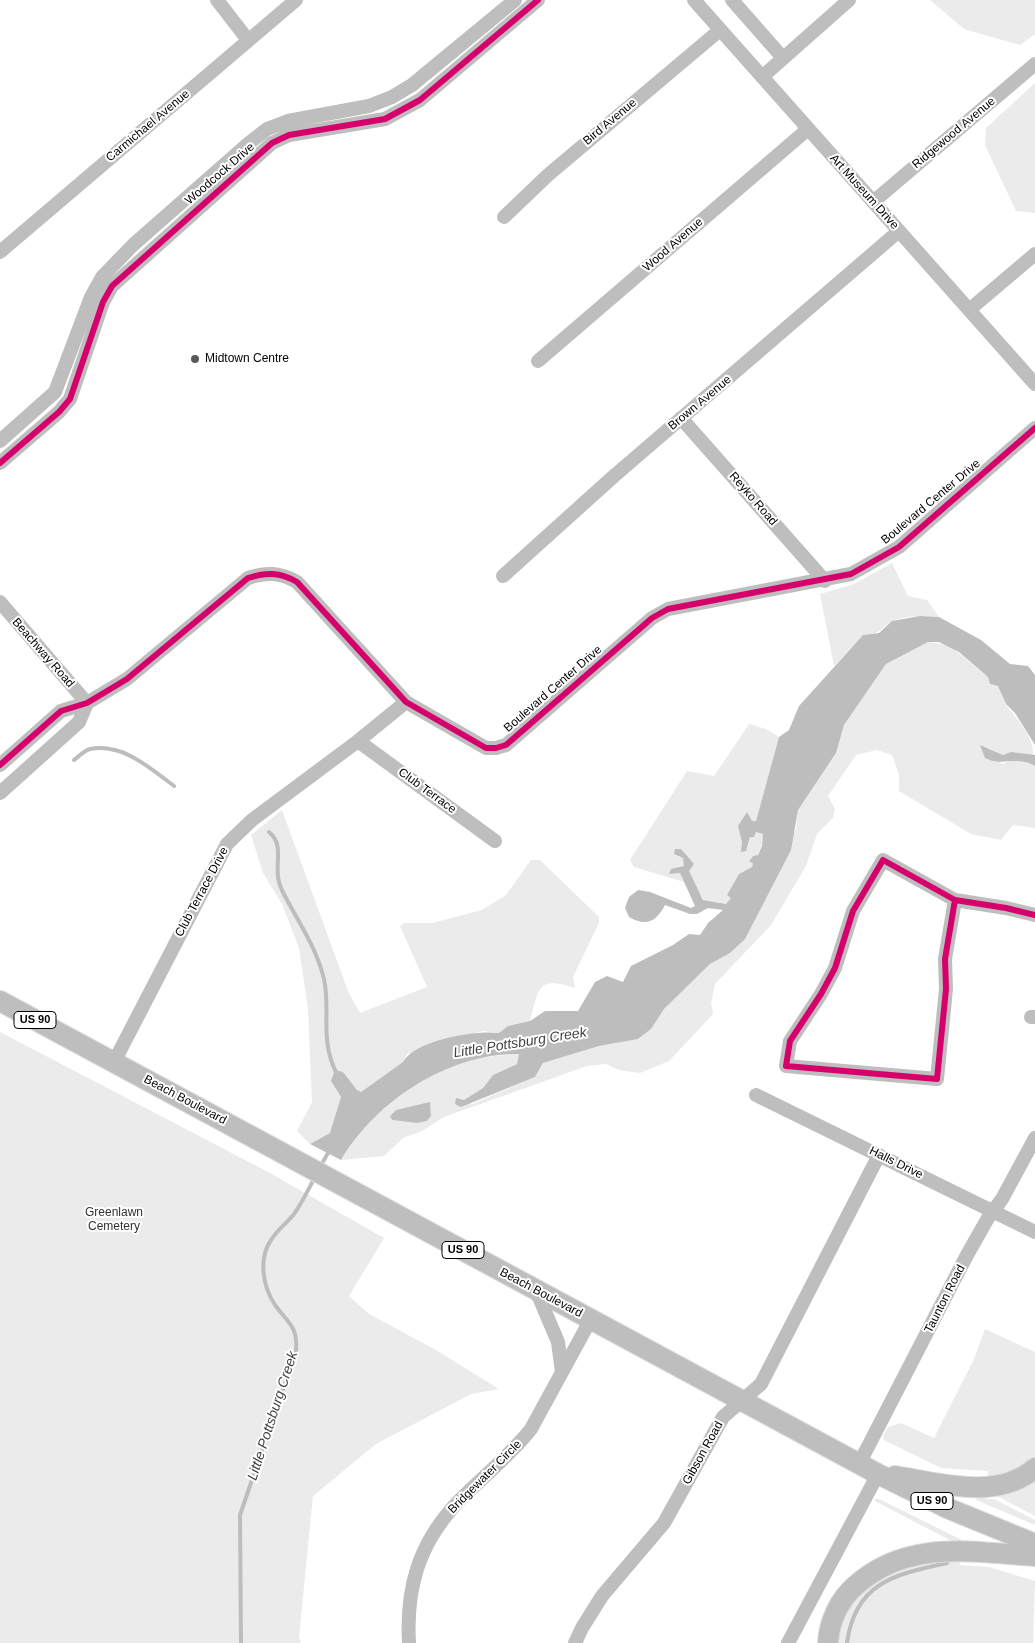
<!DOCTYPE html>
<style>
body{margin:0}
canvas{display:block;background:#fff}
</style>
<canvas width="1035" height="1643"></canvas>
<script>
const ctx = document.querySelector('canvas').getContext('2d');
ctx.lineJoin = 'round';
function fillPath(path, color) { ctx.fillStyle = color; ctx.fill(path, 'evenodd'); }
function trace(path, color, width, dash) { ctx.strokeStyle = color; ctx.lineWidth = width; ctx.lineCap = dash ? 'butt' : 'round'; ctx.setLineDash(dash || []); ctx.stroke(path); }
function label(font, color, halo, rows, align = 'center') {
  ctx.font = font + ' Helvetica,sans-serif'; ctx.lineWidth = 4; ctx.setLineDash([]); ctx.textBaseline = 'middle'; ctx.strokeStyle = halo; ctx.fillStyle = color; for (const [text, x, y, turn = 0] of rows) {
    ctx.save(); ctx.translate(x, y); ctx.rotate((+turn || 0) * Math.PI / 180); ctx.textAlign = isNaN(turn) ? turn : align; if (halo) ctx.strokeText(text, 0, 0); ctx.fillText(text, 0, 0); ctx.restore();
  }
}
fillPath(new Path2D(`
 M 930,0 L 1035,0 L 1035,34 L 1020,45 L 964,29 Z
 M 1035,83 L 1035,213 L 1016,211 L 985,145 L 986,128 Z
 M 892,563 L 908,596 L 927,600 L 939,617 C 925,616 904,615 891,622 C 877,631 882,633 863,635 L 834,666 L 820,594 L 854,584 Z
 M 928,642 L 949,645 L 988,677 L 990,684 L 998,686 C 1002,692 1003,699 1006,705 C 1016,718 1035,738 1033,756 L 1016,753 L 1003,755 L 986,747 L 1002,764 C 1013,759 1024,759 1035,766 L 1035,828 L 1013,825 L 1001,840 L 971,834 L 899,791 L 899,775 L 892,755 L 877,750 L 856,755 L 828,796 L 835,809 L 833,818 L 817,834 L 806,866 L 771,925 L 715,984 L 711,1003 L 713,1014 L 669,1061 L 640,1073 L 619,1070 L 606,1064 L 587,1066 L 444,1117 L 422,1131 L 403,1138 L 384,1156 L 341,1160 C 368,1115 425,1069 477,1058 C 491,1056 505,1055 519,1054 L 517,1064 L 493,1075 L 483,1088 L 464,1100 L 472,1104 L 535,1077 L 543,1063 L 599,1046 L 638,1039 L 651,1029 L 664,1009 L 710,964 L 730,953 L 796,829 L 798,810 L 836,753 L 844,725 L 886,664 ZM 430,1103 L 431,1115 L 427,1121 L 417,1123 L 392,1120 L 390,1116 L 396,1110 Z
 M 749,724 L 766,729 L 779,737 L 756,821 L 752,821 L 747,813 C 742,825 735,837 748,846 L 750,837 L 756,832 L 763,834 C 762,848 760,854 749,863 L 753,863 L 752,867 L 739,874 L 727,895 L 732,897 L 726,904 L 704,900 L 691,878 L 681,849 L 674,854 L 683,858 L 685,866 L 670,874 L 680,873 L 684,882 L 634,867 L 630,860 L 687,771 L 714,776 Z
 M 282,810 L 348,991 L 360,1013 L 427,987 L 400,926 L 404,923 L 432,923 L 482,910 L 506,895 L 531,860 L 540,860 L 599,917 L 599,923 L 573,977 L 575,988 C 536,975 539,989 530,1021 L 508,1026 L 499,1033 L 483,1031 L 407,1054 L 403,1062 L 361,1092 L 357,1090 L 343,1072 L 331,1081 L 341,1097 L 333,1129 L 330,1133 L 310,1144 L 297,1131 L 312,1102 L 308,1009 L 299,948 L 282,904 L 263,873 L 251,835 Z
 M 0,1032 L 270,1173 L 384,1238 L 349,1296 L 369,1314 L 436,1350 L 499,1389 L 471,1394 L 376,1444 L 313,1496 L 299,1637 L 301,1643 L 0,1643 Z
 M 985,1329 L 1035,1352 L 1035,1458 L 1023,1467 L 988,1479 L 988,1471 L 941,1468 L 884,1440 L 883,1436 L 888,1427 L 901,1423 L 934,1438 L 974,1359 Z
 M 1035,1475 L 1035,1516 L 993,1494 Z
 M 986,1493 L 986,1499 L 994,1499 L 1035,1520 L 1035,1525 L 976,1500 L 978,1495 Z
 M 875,1499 L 879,1499 L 966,1542 L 957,1544 L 875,1501 Z
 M 959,1557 L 960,1565 L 989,1567 L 1035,1581 L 1033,1643 L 836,1643 L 839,1621 L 861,1588 L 896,1567 Z`), '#ebebeb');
fillPath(new Path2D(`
 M 920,616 L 939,617 L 981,640 L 1010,664 L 1028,666 L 1035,675 L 1035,745 L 1015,713 L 1006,704 L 998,686 L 990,684 L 988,677 L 959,652 L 939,642 L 928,642 L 886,664 L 844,725 L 836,753 L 798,810 L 791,850 L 745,939 L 730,953 L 710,964 L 664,1009 L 651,1029 L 638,1039 L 599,1046 L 543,1063 L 535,1077 L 461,1107 L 455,1104 L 456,1098 L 464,1100 L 483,1088 L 493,1075 L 517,1064 L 519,1054 C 449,1053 377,1100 341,1160 L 310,1144 L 330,1133 L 341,1097 L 331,1081 L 335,1070 L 343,1072 L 357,1090 L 361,1092 L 403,1062 C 415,1040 475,1030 499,1033 L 508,1026 L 530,1021 L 545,1011 L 578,1011 L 595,982 L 607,976 L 623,982 L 631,966 L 673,945 L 689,934 L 700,935 L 708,923 L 723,910 L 708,908 L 697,914 L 690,914 L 665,905 C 656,922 646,927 629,917 L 625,908 L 629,897 L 638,890 L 650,892 L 691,908 L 695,906 L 680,873 L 669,874 L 671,869 L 684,866 L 683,858 L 674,854 L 675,849 L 681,849 L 694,864 L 689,871 L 703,900 L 726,904 L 731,898 L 727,895 L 739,874 L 752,867 L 753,863 L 749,862 L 753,856 L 758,855 L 762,846 L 763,834 L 756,832 L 754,837 L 750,837 L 746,851 L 741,852 L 742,842 L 738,826 L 747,812 L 752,821 L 756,821 L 779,737 L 789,730 L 799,706 L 863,635 L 879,633 L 892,621 Z
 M 980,745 L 1003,755 L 1011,752 L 1035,755 L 1035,766 C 1017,755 1002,767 985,758 Z
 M 430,1102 L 431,1116 L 427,1121 L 417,1123 L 392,1120 L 390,1116 L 396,1110 Z`), '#bdbdbd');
trace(new Path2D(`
 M 74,760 C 78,757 85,750 90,749 C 123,743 150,768 174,786
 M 269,832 C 285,845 274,864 279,882 C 281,891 288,901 292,909 C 305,932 318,954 324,979 C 331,1011 319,1040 337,1074
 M 320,1167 L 328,1153
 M 241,1643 L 240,1515 L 296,1351 C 298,1326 288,1323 275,1305 C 263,1287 258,1259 271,1240 C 277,1230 287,1223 294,1214 C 302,1203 308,1190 315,1177
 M 847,1643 C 855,1582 896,1574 947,1563`), '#bdbdbd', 4);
const highway = new Path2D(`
 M 0,1001 L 878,1474 L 947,1508 L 1035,1544
 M 895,1476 C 939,1483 997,1501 1035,1468
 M 828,1643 C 829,1622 839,1600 855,1586 C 907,1539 971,1552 1035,1556`);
trace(highway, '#dbdbdb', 22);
trace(new Path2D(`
 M 217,0 L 248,40
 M 694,0 L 1035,384
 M 732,0 L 783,58
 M 762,77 L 849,0
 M 873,202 L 1035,64
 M 504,217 L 548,175 L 720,30
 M 0,252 L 296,0
 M 969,310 L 1035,254
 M 538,361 L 808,129
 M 681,418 L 825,581
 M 0,441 L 55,392 L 91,297 L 102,277 L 133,245 L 249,143 L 267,129 L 288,121 L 369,106 L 392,97 L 412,85 L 515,0
 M 0,463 L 59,412 L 70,399 L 103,302 L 112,286 L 272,143 L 289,135 L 385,119 L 420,100 L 538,0
 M 503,576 L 614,476 L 899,231
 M 0,602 L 87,703
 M 358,741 L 495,841
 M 0,765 L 61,711 L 87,703 L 127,679 L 248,578 C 266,572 280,572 297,582 L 406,702 L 486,748 L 496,748 L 506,745 L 652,618 L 668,609 L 851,574 L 899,547 L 1035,428
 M 0,793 L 79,722 L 87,703
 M 955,900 L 945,959 L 946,989 L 937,1079 L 786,1066 L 790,1041 L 821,994 L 835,968 L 853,911 L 883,860 L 955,900 L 1006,908 L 1035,915
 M 1031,1017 L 1035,1017
 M 114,1062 L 227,844 L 252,820 L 358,741 L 406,702
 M 756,1095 L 1035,1232
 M 536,1290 L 558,1342 L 562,1372
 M 859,1464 L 967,1255 L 988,1218 L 1002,1199 L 1035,1138
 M 409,1643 C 406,1589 418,1546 455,1505 C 480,1479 509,1457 531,1429 L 591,1319
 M 575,1643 L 582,1628 L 602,1596 L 664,1523 L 723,1417 L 761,1384 L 879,1155
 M 788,1643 L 878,1474`), '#bebebe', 14);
trace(highway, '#bebebe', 20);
trace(new Path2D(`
 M 0,463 L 59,412 L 70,399 L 103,302 L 112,286 L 272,143 L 289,135 L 385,119 L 420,100 L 538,0
 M 0,765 L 61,711 L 87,703 L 127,679 L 248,578 C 266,572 280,572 297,582 L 406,702 L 486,748 L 496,748 L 506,745 L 652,618 L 668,609 L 851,574 L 899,547 L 1035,428
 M 955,900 L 945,959 L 946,989 L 937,1079 L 786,1066 L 790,1041 L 821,994 L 835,968 L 853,911 L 883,860 L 955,900 L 1006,908 L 1035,915`), '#d6006c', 6);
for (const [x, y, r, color] of [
 [195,359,5,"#595959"]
]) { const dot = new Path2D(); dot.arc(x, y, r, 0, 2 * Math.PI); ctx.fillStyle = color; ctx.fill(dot); trace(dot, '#fff', 2); }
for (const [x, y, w] of [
 [35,1020,42],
 [463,1250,42],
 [932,1501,42]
]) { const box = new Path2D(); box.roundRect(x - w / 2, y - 8.5, w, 17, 4); ctx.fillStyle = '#fff'; ctx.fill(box); trace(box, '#000', 1); }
label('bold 11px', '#000', null, [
 ["US 90",35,1020],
 ["US 90",463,1250],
 ["US 90",932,1501]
]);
label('12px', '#000', '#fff', [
 ["Bird Avenue",610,122,-40],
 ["Carmichael Avenue",148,126,-40],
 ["Ridgewood Avenue",954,133,-40],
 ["Woodcock Drive",220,174,-41],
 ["Art Museum Drive",864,192,48],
 ["Wood Avenue",673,245,-41],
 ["Brown Avenue",700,403,-40],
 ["Reyko Road",753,499,49],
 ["Boulevard Center Drive",931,502,-40],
 ["Beachway Road",43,653,49],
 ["Boulevard Center Drive",553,689,-41],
 ["Club Terrace",427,791,36],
 ["Club Terrace Drive",202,892,-62],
 ["Beach Boulevard",185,1100,28],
 ["Halls Drive",896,1163,26],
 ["Beach Boulevard",541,1293,28],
 ["Taunton Road",945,1299,-63],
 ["Gibson Road",703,1453,-61],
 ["Bridgewater Circle",485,1477,-45]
]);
label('12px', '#000', '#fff', [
 ["Midtown Centre",205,359]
], 'left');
label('12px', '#313131', '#fff', [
 ["Greenlawn",114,1213],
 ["Cemetery",114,1227]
]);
label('italic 14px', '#424242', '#fff', [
 ["Little Pottsburg Creek",520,1043,-9],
 ["Little Pottsburg Creek",273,1416,-72]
]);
</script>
